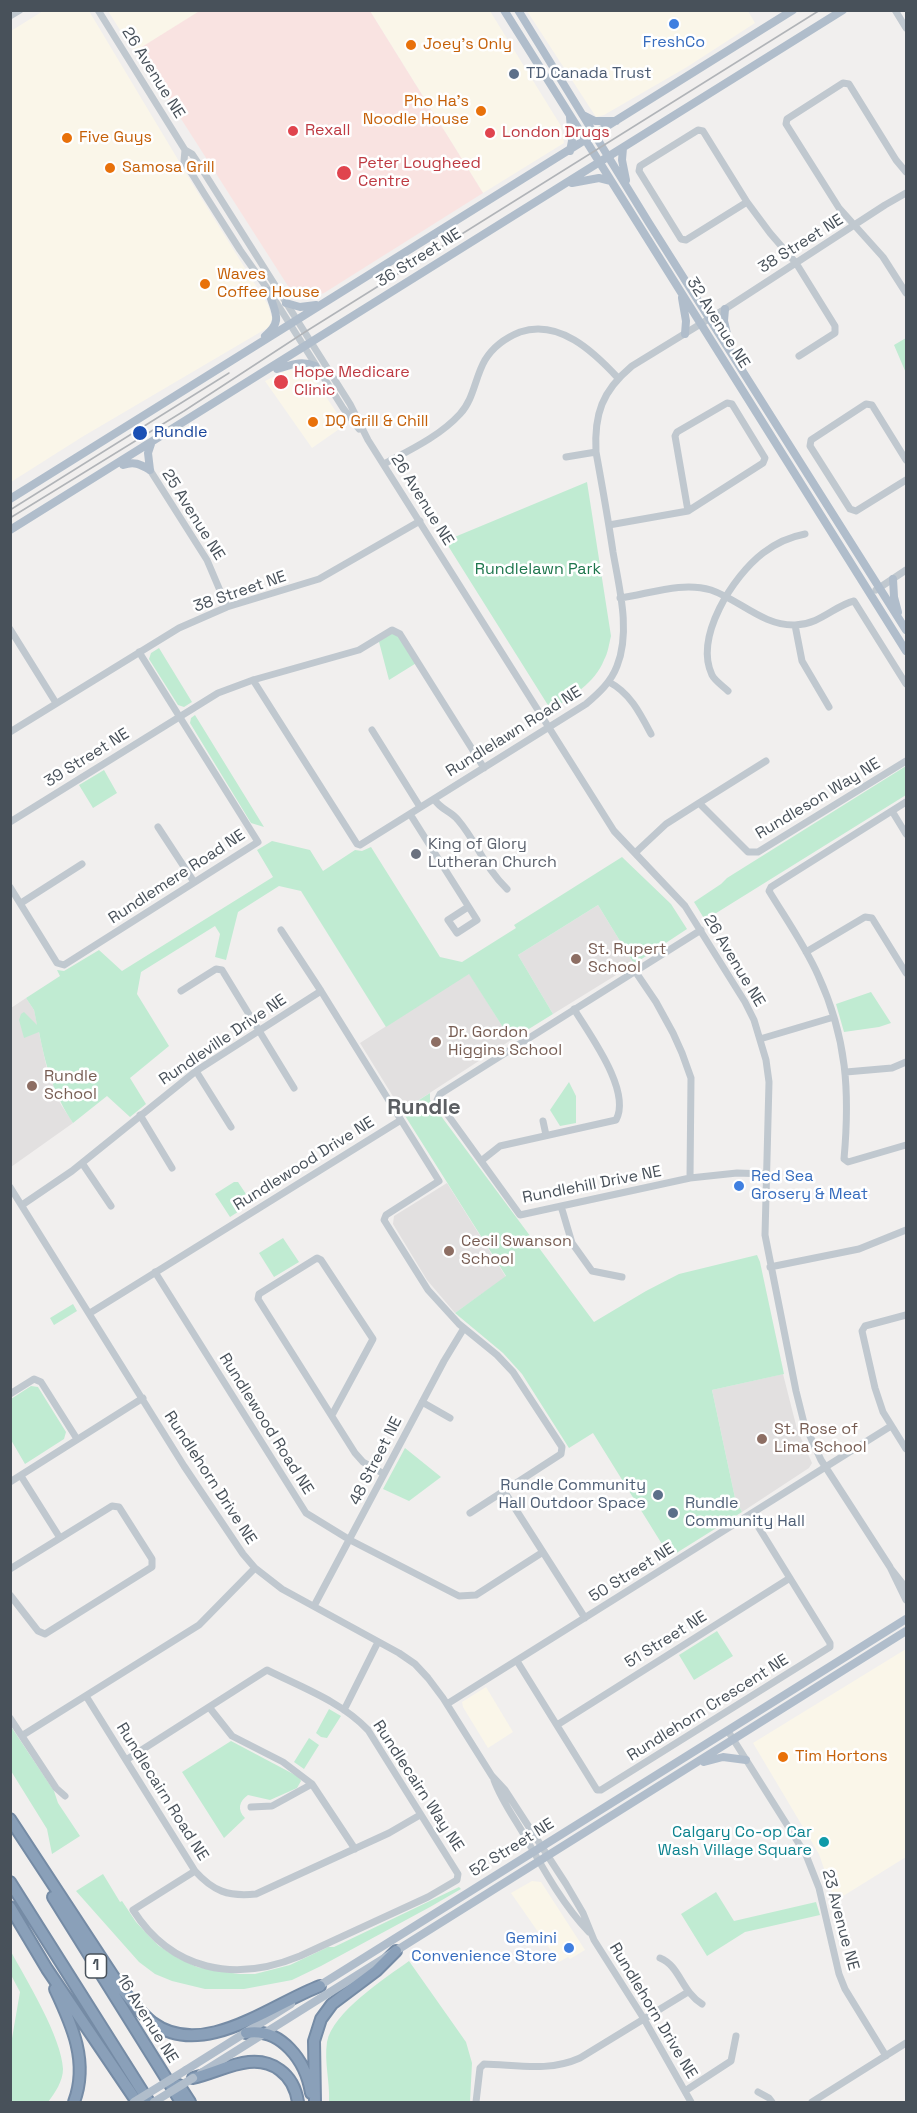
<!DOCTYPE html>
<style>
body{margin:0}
#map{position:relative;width:917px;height:2113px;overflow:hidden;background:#f1efee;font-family:"Space Grotesk",sans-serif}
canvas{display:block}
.frame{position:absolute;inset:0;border:12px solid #48515a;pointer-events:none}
</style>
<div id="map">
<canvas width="917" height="2113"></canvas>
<div class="frame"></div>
</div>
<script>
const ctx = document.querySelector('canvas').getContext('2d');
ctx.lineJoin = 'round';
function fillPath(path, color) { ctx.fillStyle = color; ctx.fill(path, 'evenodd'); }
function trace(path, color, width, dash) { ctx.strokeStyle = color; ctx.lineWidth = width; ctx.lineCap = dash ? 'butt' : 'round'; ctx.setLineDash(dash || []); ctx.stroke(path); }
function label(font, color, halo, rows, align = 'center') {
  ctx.font = font + ' "Space Grotesk",sans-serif'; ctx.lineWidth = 5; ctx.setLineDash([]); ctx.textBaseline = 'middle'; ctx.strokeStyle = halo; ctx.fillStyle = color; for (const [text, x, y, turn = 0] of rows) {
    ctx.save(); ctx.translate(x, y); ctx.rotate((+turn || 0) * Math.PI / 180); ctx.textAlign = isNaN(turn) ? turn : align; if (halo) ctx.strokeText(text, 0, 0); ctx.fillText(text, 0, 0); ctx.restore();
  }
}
fillPath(new Path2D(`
 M 43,11 L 89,11 L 195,188 L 268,305 L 272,318 L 269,327 L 82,437 L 11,482 L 11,31 Z
 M 108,11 L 201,11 L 134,52 Z
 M 370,11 L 490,11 L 561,126 L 564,143 L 483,193 Z
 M 527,11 L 748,11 L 755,23 L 687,67 L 604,115 L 596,117 Z
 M 306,367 L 345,425 L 312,448 L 265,381 L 285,371 Z
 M 906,1649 L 906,1857 L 835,1901 L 819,1854 L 753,1743 Z
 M 486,1687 L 513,1732 L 488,1748 L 463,1707 L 462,1702 Z
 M 532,1881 L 541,1882 L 585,1950 L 570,1959 L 568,1957 L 559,1962 L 511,1893 Z`), '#faf6e9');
fillPath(new Path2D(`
 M 598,905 L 634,964 L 553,1014 L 518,955 Z
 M 469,973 L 511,1040 L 402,1111 L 360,1043 Z
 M 26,998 L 34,1010 L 47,1069 L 60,1103 L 73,1123 L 11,1167 L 11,1008 Z
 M 447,1183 L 506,1277 L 455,1313 L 427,1280 L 393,1224 L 394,1216 Z
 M 783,1374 L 797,1429 L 812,1463 L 809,1468 L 742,1512 L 735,1498 L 712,1390 Z`), '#e2e0e0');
fillPath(new Path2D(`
 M 201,10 L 370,11 L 483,193 L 324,293 L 304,299 L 295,297 L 137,50 Z`), '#f9e3e1');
fillPath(new Path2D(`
 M 906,338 L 906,373 L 894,345 Z
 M 587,482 L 611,636 C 609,644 608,653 604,660 C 595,683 571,697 551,710 L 445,541 Z
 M 392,630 L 400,634 L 418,662 L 389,680 L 378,638 Z
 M 159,648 L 192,702 L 184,707 L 178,705 L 149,659 L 151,653 Z
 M 195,715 L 264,827 L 251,823 L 190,723 L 191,718 Z
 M 906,766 L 906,795 L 705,920 L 694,902 L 721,884 L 727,878 Z
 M 104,770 L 117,793 L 93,808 L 79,785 Z
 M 272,841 L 310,850 L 323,871 L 355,850 L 362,851 L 371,847 L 440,957 L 462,962 L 516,928 L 514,925 L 622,857 L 671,904 L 687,929 L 634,964 L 598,905 L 518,955 L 553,1014 L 511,1040 L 469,974 L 386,1027 L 301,891 L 279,886 L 238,912 L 226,960 L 215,957 L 220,934 L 215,926 L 141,972 L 137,994 L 169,1046 L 130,1078 L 146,1104 L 130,1117 L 107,1096 L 73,1123 C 53,1093 46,1067 39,1032 L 24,1038 L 19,1020 L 21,1014 L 24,1012 L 37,1025 L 34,1010 L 26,998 L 60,976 L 57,970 L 64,971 L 99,950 L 122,971 L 273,877 L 257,850 Z
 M 871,992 L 891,1023 L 879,1027 L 844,1032 L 836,1004 Z
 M 569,1082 L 576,1096 L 576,1123 L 560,1126 L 550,1110 Z
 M 430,1093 L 430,1100 L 444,1120 L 594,1322 L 646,1291 L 679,1274 L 757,1255 L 760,1262 L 784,1374 L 712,1390 L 735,1498 L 742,1512 L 670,1557 L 593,1433 L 569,1448 L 522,1374 L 503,1353 L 455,1313 L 506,1276 L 402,1111 Z
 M 234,1182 L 238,1182 L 252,1203 L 230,1217 L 215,1194 Z
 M 283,1238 L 299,1262 L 274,1277 L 259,1253 Z
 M 73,1304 L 77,1311 L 54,1325 L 50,1318 Z
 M 31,1386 L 38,1387 L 66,1432 L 64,1439 L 25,1464 L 11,1440 L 11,1399 Z
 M 405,1448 L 441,1477 L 409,1501 L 383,1489 Z
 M 717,1631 L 733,1656 L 694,1680 L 679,1655 Z
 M 329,1709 L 341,1716 L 327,1738 L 321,1737 L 316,1733 Z
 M 10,1725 L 54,1791 L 58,1803 L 80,1836 L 52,1854 L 47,1829 L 11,1771 Z
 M 309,1738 L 319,1745 L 304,1769 L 294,1762 Z
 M 231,1741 L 299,1777 L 301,1781 L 297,1788 L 270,1800 L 248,1795 C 239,1801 237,1810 245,1818 L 224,1838 L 182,1772 Z
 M 103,1874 L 120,1902 L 122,1901 L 136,1922 L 149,1936 L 159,1946 L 178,1958 L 197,1967 L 238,1974 L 255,1974 L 290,1965 L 328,1947 L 334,1947 L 459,1887 L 461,1889 L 430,1907 L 321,1966 L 292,1980 L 244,1989 L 205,1989 L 172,1981 L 155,1974 L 139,1962 L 76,1891 Z
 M 716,1892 L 734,1921 L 816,1902 L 820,1915 L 745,1932 L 707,1956 L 681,1914 Z
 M 10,1950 C 26,1979 62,2038 63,2069 C 63,2081 55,2093 48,2102 L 11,2102 L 11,2044 L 20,1992 L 11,1975 Z
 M 409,1961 L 466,2042 L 472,2063 L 470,2102 L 329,2102 C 330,2082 324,2062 327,2042 C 332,2013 385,1978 409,1961 Z`), '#c0ebd2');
const highway = new Path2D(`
 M 10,1819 L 119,1985 C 129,1998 139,2012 153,2023 C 203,2060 272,2004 320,1986
 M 10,1882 L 149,2102
 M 53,1897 L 181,2102
 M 10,1907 L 47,1969 L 137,2102
 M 55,1989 C 72,2025 89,2062 74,2102
 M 246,2033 C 281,2027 306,2061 311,2093
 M 193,2078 C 221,2072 253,2050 280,2070 C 291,2078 296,2089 298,2102
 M 179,2085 L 190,2102
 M 315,2102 L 314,2041 L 321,2019 L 332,2004 L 376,1971 L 396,1951`);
trace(highway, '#758ba5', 14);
trace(new Path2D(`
 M 98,10 L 185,150 L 192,154 L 198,163 L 350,404 L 368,440 L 614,831 L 685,906 L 745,1002 L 754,1020 L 766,1060 L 769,1082 L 765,1235 L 796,1391 L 804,1423 L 821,1460 L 890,1567 L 906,1600
 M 895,10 L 906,28
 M 10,16 L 20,10
 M 698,130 L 703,131 L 747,202 L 686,240 L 681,239 L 639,171 L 640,166 Z
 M 185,150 L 184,161 L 205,195 L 240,250 L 269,291 L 343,408 L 359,429
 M 906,172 L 896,160 L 849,84 L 843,83 L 787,119 L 786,124 L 839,208 L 883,257 L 906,293
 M 747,202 L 770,233 L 796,263 L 835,326 L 835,333 L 799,356
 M 566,457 L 596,452
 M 906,460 L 872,405 L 866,404 L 811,440 L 810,446 L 850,509 L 856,511 L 906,480
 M 384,464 C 410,450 440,436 460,414 C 474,399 475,377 485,360 C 493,347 505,338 520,332 C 559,319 593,351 618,378
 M 150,470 L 207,560 L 227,607
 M 609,525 L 688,511 L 763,463 L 765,458 L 732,404 L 727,403 L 677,432 L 675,436 L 688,511
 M 876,590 L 906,570
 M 620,598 C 649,594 682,581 711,590 C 740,600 763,626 795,625 C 821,624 834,606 854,601 L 906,684
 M 795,625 L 802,661 L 829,707
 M 10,629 L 56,703
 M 253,680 L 357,844 L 360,845 L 586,704 C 599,693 611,682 617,666 C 631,631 619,587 613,552 C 608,518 602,485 596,452 C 594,414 602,391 632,366 L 725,309 L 885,205 L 906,193
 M 609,682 C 630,693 640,713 651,734
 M 728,691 C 723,686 715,681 712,675 C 694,637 733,576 763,553 C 776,543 789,537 805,534
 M 372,730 L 420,807
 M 10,732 L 179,628 L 227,607 L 319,579 L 420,521
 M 434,799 C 441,810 451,811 458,820 C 477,842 484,867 507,889
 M 906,802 L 771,887 L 769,891 C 786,919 805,946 818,975 C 847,1038 850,1092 844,1159 L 848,1162 L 906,1145
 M 699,803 L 766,761
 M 892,811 L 906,834
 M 410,814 L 477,920 L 457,933 L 448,920 L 468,907
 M 10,822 L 218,693 L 253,680 L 359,650 L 392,630 L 400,634 L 484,768
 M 158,827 L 194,882
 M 635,853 L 666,824 L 699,803 L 748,852 L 758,852 L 906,761
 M 10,887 L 57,963 L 64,965 L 258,842 L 139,652
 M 21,903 L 82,864
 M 281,930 L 321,991
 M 701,930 L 440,1094 L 437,1100 L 520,1215 L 690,1178 L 737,1173 L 766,1174
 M 806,952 L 865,917 L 872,918 L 906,973
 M 635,971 L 656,1002 L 673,1033 L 682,1053 L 691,1078 L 690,1178
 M 181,991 L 216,969 L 222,970 L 294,1088
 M 760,1039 L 834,1017
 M 196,1071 L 231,1127
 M 846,1072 L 892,1068 L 906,1062
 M 140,1115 L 172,1168
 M 543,1121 L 546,1135
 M 481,1161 L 500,1146 L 616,1120 C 632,1091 589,1034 574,1009
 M 82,1163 L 111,1206
 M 10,1187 L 184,1466 L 243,1554 L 255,1568 L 282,1589 L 399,1653 L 415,1664 L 428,1678 L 443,1698 L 492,1776 L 505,1790 L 566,1884 L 583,1913 L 594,1940 L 644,2019 L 691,2102
 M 22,1205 L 72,1171 L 196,1071 L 321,991 L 401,1120
 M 561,1206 L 572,1243 L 592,1271 L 622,1277
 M 770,1267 L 859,1249 L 906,1230
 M 155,1272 L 306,1513 L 350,1540 L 459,1596 L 476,1595 L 543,1552
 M 90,1313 L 401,1120 L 439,1181 L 386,1215 L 384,1220 L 428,1290 L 459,1324 L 497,1355 L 513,1372 L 562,1447 L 561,1454 L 470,1513
 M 906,1315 L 865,1326 L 862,1331 L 875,1388 L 883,1412 L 906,1449
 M 10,1394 L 34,1379 L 41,1382 L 77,1439
 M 422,1402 L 450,1418
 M 332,1415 L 373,1339 L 321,1260 L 317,1258 L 259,1294 L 258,1299 L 355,1453 L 363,1462 L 384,1474
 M 21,1476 L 60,1538
 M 10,1482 L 143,1398
 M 504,1491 L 585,1618
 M 10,1569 L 112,1506 L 119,1507 L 152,1559 L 152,1567 L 45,1634 L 38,1631 L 10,1595
 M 891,1569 L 906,1588
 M 314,1606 L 444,1361 L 464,1328
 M 517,1661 L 597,1790 L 601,1790 L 830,1647 L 830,1643 L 751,1515
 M 86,1696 L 195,1871 C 213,1891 228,1897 256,1894 L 389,1833 L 420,1815
 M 447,1704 L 891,1426
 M 209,1707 L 232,1736 L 283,1762 L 312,1784 L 355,1849
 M 344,1710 L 378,1642
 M 10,1718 L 56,1788 L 65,1796
 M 557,1725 L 790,1578
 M 728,1731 L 806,1855 L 819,1888 L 839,1974 L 845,1989 L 886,2056
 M 23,1735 L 199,1625 L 255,1568
 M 126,1760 L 267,1670 C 301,1687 342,1702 368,1730 L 458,1874 L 457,1880 L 428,1897 L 300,1956 C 235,1983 172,1971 133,1910 L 195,1871
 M 494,1780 C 502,1802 516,1820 527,1840 C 545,1872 564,1906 589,1932
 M 251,1807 L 272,1806 L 312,1784
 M 660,1958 C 680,1966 681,1991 702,2004
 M 685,2091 L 731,2061 L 736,2036
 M 758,2092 L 769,2098 L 772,2102
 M 476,2102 L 480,2068 L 484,2064 C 518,2065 549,2072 580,2058 L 688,1992
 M 812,2102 L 906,2043`), '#c0c8cf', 7);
trace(new Path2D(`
 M 504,10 L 906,651
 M 518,10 L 649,223 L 906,630
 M 583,115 L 595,121 L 616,121
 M 570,117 L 572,141 L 570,151
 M 623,148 L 622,160 L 626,180
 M 572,183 L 599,178 L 611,181
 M 682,298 L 686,321 L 685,334
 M 286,303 L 300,307 L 316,305
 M 725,309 L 724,321 L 730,347
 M 265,336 C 285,320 273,311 269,291
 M 277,369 C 291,365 301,360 315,366
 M 123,465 C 134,461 140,464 150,470
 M 150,470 L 148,453 L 151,444
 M 10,499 L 793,10
 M 10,530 L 843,10
 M 893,579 L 894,597 L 898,612
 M 704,1762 L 723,1757 L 746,1760
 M 314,1989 L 906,1619
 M 186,2070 L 291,2004
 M 201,2073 L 906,1631`), '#b0bdcb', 8);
trace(highway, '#8aa0b9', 10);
trace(new Path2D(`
 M 10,510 L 229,373
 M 10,518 L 184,411 L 305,332 L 820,10`), '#b1b4b8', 1.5);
trace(new Path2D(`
 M 134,2102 L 186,2070
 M 154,2102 L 193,2078`), '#b0bdcb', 8);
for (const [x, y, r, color] of [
 [674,24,6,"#3f7fe0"],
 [411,45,6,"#e8710a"],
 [514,74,6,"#5c6f8a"],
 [481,111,6,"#e8710a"],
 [293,131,6,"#e0444e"],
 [490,133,6,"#e0444e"],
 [67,138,6,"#e8710a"],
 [110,168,6,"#e8710a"],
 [344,173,8,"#e0444e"],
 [205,284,6,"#e8710a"],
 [281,382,8,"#e0444e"],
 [313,422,6,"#e8710a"],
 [140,433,8,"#1a4fb4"],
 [416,854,6,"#6b7280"],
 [576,959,6,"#8d6e63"],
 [436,1042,6,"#8d6e63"],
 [32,1086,6,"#8d6e63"],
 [739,1186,6,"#3f7fe0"],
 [449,1251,6,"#8d6e63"],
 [762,1439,6,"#8d6e63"],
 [658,1495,6,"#5c6f8a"],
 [673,1513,6,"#5c6f8a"],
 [783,1757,6,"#e8710a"],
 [824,1842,6,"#0f9aa8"],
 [569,1948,6,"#3f7fe0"]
]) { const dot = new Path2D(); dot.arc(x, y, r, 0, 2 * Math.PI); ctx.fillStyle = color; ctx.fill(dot); trace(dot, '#fff', 2); }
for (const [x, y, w] of [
 [96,1966,21]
]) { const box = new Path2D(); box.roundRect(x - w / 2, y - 12, w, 24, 4.5); ctx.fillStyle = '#fff'; ctx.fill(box); trace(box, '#48515a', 1.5); }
label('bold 15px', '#48515a', null, [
 ["1",96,1966]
]);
label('16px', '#366cbe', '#fff', [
 ["FreshCo",674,43],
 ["Red Sea",751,1177,"left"],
 ["Grosery & Meat",751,1195,"left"],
 ["Gemini",557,1939,"right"],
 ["Convenience Store",557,1957,"right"]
]);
label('16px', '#c56008', '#fff', [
 ["Joey's Only",423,45],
 ["Pho Ha's",469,102,"right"],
 ["Noodle House",469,120,"right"],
 ["Five Guys",79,138],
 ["Samosa Grill",122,168],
 ["Waves",217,275],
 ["Coffee House",217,293],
 ["DQ Grill & Chill",325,422],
 ["Tim Hortons",795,1757]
], 'left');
label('16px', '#48515a', '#fff', [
 ["26 Avenue NE",153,73,58],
 ["38 Street NE",801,244,-32],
 ["36 Street NE",419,258,-32],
 ["32 Avenue NE",718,323,58],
 ["26 Avenue NE",422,500,58],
 ["25 Avenue NE",193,515,58],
 ["38 Street NE",240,592,-19],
 ["Rundlelawn Road NE",514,732,-32],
 ["39 Street NE",87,758,-32],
 ["Rundleson Way NE",818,799,-31],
 ["Rundlemere Road NE",177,877,-33],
 ["26 Avenue NE",734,961,59],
 ["Rundleville Drive NE",223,1040,-34],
 ["Rundlewood Drive NE",304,1164,-32],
 ["Rundlehill Drive NE",592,1185,-11],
 ["Rundlewood Road NE",266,1424,58],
 ["48 Street NE",376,1461,-63],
 ["Rundlehorn Drive NE",210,1478,57],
 ["50 Street NE",632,1573,-32],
 ["51 Street NE",666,1640,-32],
 ["Rundlehorn Crescent NE",708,1708,-32],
 ["Rundlecairn Way NE",418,1786,57],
 ["Rundlecairn Road NE",162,1792,58],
 ["52 Street NE",512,1848,-32],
 ["23 Avenue NE",840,1920,75],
 ["Rundlehorn Drive NE",653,2011,59],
 ["16 Avenue NE",147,2019,58]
]);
label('16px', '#4e5e75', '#fff', [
 ["TD Canada Trust",526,74],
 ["Rundle Community",646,1486,"right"],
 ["Hall Outdoor Space",646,1504,"right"],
 ["Rundle",685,1504],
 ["Community Hall",685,1522]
], 'left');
label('16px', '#be3a42', '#fff', [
 ["Rexall",305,131],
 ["London Drugs",502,133],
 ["Peter Lougheed",358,164],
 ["Centre",358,182],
 ["Hope Medicare",294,373],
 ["Clinic",294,391]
], 'left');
label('16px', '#164399', '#fff', [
 ["Rundle",154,433]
], 'left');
label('16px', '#1e764d', '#fff', [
 ["Rundlelawn Park",538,570]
]);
label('16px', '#5b616d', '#fff', [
 ["King of Glory",428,845],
 ["Lutheran Church",428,863]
], 'left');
label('16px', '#785e54', '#fff', [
 ["St. Rupert",588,950],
 ["School",588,968],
 ["Dr. Gordon",448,1033],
 ["Higgins School",448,1051],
 ["Rundle",44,1077],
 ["School",44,1095],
 ["Cecil Swanson",461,1242],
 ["School",461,1260],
 ["St. Rose of",774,1430],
 ["Lima School",774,1448]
], 'left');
label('16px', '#0d838f', '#fff', [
 ["Calgary Co-op Car",812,1833],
 ["Wash Village Square",812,1851]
], 'right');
label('bold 22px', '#5c5f63', '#fff', [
 ["Rundle",424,1108]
]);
</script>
